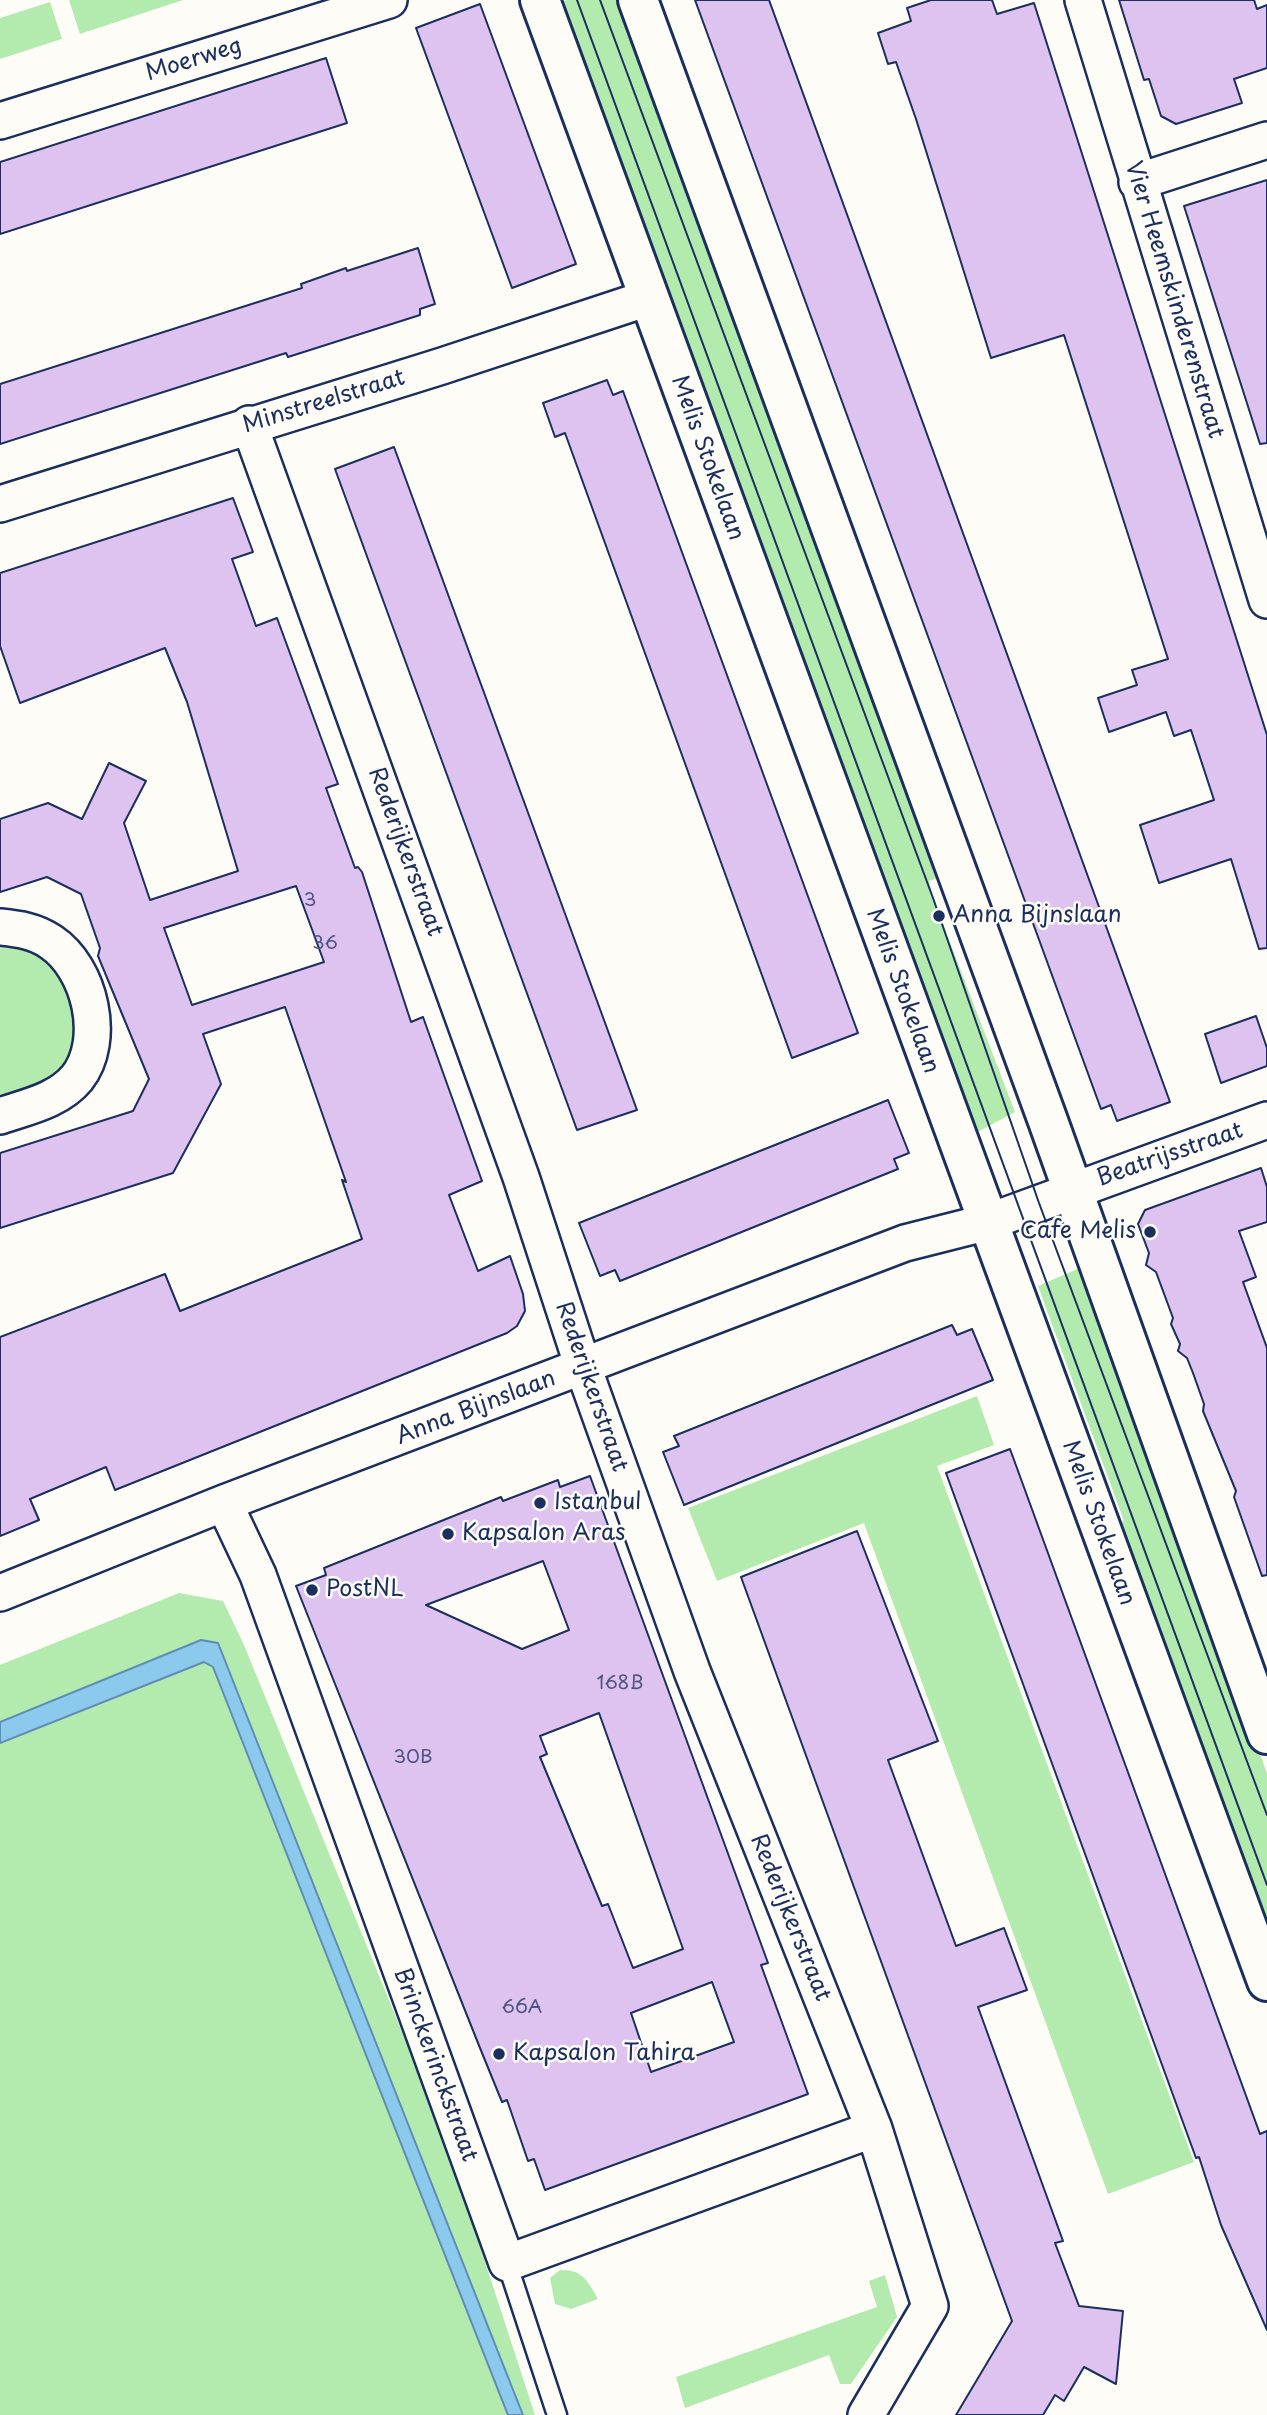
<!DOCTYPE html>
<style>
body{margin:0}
canvas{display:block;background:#fdfcf7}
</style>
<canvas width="1267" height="2415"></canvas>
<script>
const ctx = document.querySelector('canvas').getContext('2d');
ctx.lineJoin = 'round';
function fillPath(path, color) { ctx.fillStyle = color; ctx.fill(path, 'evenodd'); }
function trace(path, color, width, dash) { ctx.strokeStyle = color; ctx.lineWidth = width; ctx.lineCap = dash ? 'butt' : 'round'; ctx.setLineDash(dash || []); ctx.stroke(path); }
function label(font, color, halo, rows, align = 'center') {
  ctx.font = font + ' "Playpen Sans",sans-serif'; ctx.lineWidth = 5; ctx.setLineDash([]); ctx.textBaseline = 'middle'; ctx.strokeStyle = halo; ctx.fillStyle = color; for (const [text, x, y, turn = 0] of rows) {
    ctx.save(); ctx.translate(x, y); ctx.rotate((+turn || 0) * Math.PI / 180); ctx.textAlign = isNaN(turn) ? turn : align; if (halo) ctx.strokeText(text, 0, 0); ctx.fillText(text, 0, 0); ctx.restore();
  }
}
fillPath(new Path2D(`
 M 69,0 L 183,0 L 80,34 Z
 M 567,0 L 629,0 L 944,876 L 929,881 L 933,898 L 1015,1112 L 972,1135 L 555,4 Z
 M 50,2 L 62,39 L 0,59 L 0,18 Z
 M 0,936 L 30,939 L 81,1000 L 69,1073 L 0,1106 Z
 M 1082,1267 L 1267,1773 L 1267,1955 L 1111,1526 L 1124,1521 L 1038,1286 Z
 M 977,1396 L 994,1445 L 937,1466 L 1194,2162 L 1108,2194 L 864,1523 L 717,1581 L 688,1508 Z
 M 179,1593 L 223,1601 L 244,1645 L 442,2130 L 535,2415 L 0,2415 L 0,1665 Z
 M 560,2270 C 582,2269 588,2281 598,2299 L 571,2309 L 555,2304 L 550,2278 Z
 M 885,2275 L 897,2317 L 851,2384 L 840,2384 L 829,2355 L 685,2408 L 676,2377 L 877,2307 L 869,2281 Z`), '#b3ebaf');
const water = new Path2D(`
 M 201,1640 L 218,1643 L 523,2415 L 508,2415 L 213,1667 L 204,1662 L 0,1743 L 0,1722 Z`);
fillPath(water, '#8ccaed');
trace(water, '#5f8cb4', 2);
const building = new Path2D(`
 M 695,0 L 769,0 L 1170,1102 L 1117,1121 L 1111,1105 L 1101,1109 Z
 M 931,0 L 992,0 L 997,14 L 1034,3 L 1267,735 L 1267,948 L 1259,949 L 1231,859 L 1159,883 L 1140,825 L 1214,800 L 1191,730 L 1174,736 L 1166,712 L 1109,732 L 1098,698 L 1137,685 L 1132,670 L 1168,659 L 1064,335 L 991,358 L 916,119 L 896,62 L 888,64 L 878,33 L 911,21 L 907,8 Z
 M 1119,0 L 1254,0 L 1257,9 L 1267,5 L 1267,68 L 1234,79 L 1242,103 L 1176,124 L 1161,116 L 1149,79 L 1144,80 Z
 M 480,4 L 576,264 L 512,288 L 416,28 Z
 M 326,58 L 347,123 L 0,234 L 0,162 Z
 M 1267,180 L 1267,443 L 1260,444 L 1184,206 Z
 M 418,248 L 435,304 L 420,309 L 420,315 L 288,357 L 286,353 L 0,444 L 0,384 L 302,288 L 301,284 L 346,268 L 347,271 Z
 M 607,380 L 613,395 L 623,391 L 858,1033 L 792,1058 L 565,433 L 555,437 L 543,403 Z
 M 394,447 L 637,1110 L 577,1130 L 335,469 Z
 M 233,498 L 253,552 L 232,559 L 256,626 L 277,618 L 338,784 L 326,788 L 355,868 L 358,867 L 362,872 L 411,1022 L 423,1017 L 482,1181 L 449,1195 L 478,1271 L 510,1256 L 523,1294 L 525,1311 L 517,1326 L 507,1333 L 115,1490 L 106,1467 L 30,1499 L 39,1520 L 0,1536 L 0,1337 L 165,1274 L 180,1311 L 362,1239 L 342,1180 L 346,1182 L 285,1007 L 203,1034 L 221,1084 L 173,1173 L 0,1228 L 0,1153 L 133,1111 L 149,1079 L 98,956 L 100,948 L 81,894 L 47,877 L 0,892 L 0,819 L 48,803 L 82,819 L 109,763 L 146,781 L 124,823 L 150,900 L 238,871 L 187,702 L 165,648 L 20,703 L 0,646 L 0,573 ZM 296,886 L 324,962 L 192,1005 L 164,928 Z
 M 1256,1016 L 1267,1048 L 1267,1066 L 1221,1083 L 1205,1034 Z
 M 888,1100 L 909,1153 L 894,1159 L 898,1169 L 620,1281 L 615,1270 L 600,1276 L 579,1223 Z
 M 1261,1168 L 1267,1187 L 1267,1222 L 1239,1231 L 1256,1277 L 1243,1282 L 1267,1348 L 1267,1575 L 1262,1576 L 1234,1497 L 1236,1491 L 1203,1411 L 1204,1404 L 1193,1373 L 1187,1358 L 1178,1351 L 1180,1344 L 1171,1324 L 1173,1318 L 1156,1272 L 1146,1265 L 1149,1253 L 1138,1224 L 1145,1210 Z
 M 952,1325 L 957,1335 L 972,1329 L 993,1380 L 684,1505 L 663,1452 L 679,1446 L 674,1436 Z
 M 1010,1449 L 1260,2134 L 1267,2131 L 1267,2330 L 1221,2225 L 1199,2157 L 1196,2158 L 946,1473 Z
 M 590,1476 L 768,1963 L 761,1965 L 808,2094 L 545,2190 L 534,2159 L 528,2161 L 507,2100 L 502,2102 L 480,2048 L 296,1586 L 326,1575 L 324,1568 L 501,1497 L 503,1501 L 558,1480 L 560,1487 ZM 543,1561 L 569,1630 L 522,1649 L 426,1605 ZM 599,1713 L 683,1949 L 633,1968 L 608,1904 L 602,1906 L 540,1757 L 547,1754 L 540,1736 ZM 712,1982 L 734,2042 L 651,2072 L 631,2013 Z
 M 857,1531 L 938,1741 L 888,1760 L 956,1946 L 1004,1928 L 1027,1990 L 978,2007 L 1063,2241 L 1055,2243 L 1079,2306 L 1123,2311 L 1116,2384 L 1084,2367 L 1064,2401 L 1055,2395 L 1043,2415 L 956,2415 L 1012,2321 L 741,1577 Z`);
fillPath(building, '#dec2f0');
trace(building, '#1b2f5e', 2);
const lane = new Path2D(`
 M 507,2263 L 557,2415`);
const street = new Path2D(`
 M 1083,0 L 1267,600
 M 0,121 L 389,0
 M 1137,182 L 1267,140
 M 249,424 L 521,1177 L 583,1367 L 692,1671 L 874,2129 L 930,2306 L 866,2415
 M 0,504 L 442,366 L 648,298
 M 0,927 C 19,929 35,931 51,942 C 90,968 107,1040 77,1078 C 58,1101 26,1107 0,1116
 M 224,1503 L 258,1575 L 507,2263 L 874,2129
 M 0,1593 L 224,1503 L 905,1243 L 988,1222 L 1267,1120`);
const secondary = new Path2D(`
 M 540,0 L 1267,1981
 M 638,0 L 1048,1121 L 1267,1734`);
trace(lane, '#1b2f5e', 23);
trace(street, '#1b2f5e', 40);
trace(secondary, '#1b2f5e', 44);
trace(lane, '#fdfcf7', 18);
trace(street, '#fdfcf7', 35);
trace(secondary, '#fdfcf7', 38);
trace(new Path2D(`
 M 577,0 L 1267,1885
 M 600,0 L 933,898 L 1039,1203 L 1267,1815`), '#1b2f5e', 2);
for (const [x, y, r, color] of [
 [939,916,7,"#1b2f5e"],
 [1150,1232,7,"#1b2f5e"],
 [540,1503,7,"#1b2f5e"],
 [448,1534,7,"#1b2f5e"],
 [312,1590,7,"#1b2f5e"],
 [499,2054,7,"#1b2f5e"]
]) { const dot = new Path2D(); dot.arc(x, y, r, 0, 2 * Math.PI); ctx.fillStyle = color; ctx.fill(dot); trace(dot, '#fdfcf7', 2.5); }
label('19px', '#4c5482', null, [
 ["3",310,901],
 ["36",325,944],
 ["168B",620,1684],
 ["30B",413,1758],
 ["66A",522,2008]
]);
label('23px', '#1b2f5e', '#fdfcf7', [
 ["Moerweg",194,60,-17],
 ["Vier Heemskinderenstraat",1174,300,73],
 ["Minstreelstraat",324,402,-17],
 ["Melis Stokelaan",707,458,70],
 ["Rederijkerstraat",405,852,70],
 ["Melis Stokelaan",902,991,70],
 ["Beatrijsstraat",1170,1155,-19],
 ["Rederijkerstraat",591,1387,71],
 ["Anna Bijnslaan",476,1408,-21],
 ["Melis Stokelaan",1098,1523,70],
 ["Rederijkerstraat",790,1918,68],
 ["Brinckerinckstraat",435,2065,70]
]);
label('23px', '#1b2f5e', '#fdfcf7', [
 ["Anna Bijnslaan",953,916],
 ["Cafe Melis",1136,1232,"right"],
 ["Istanbul",554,1503],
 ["Kapsalon Aras",462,1534],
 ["PostNL",326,1590],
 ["Kapsalon Tahira",513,2054]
], 'left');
</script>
